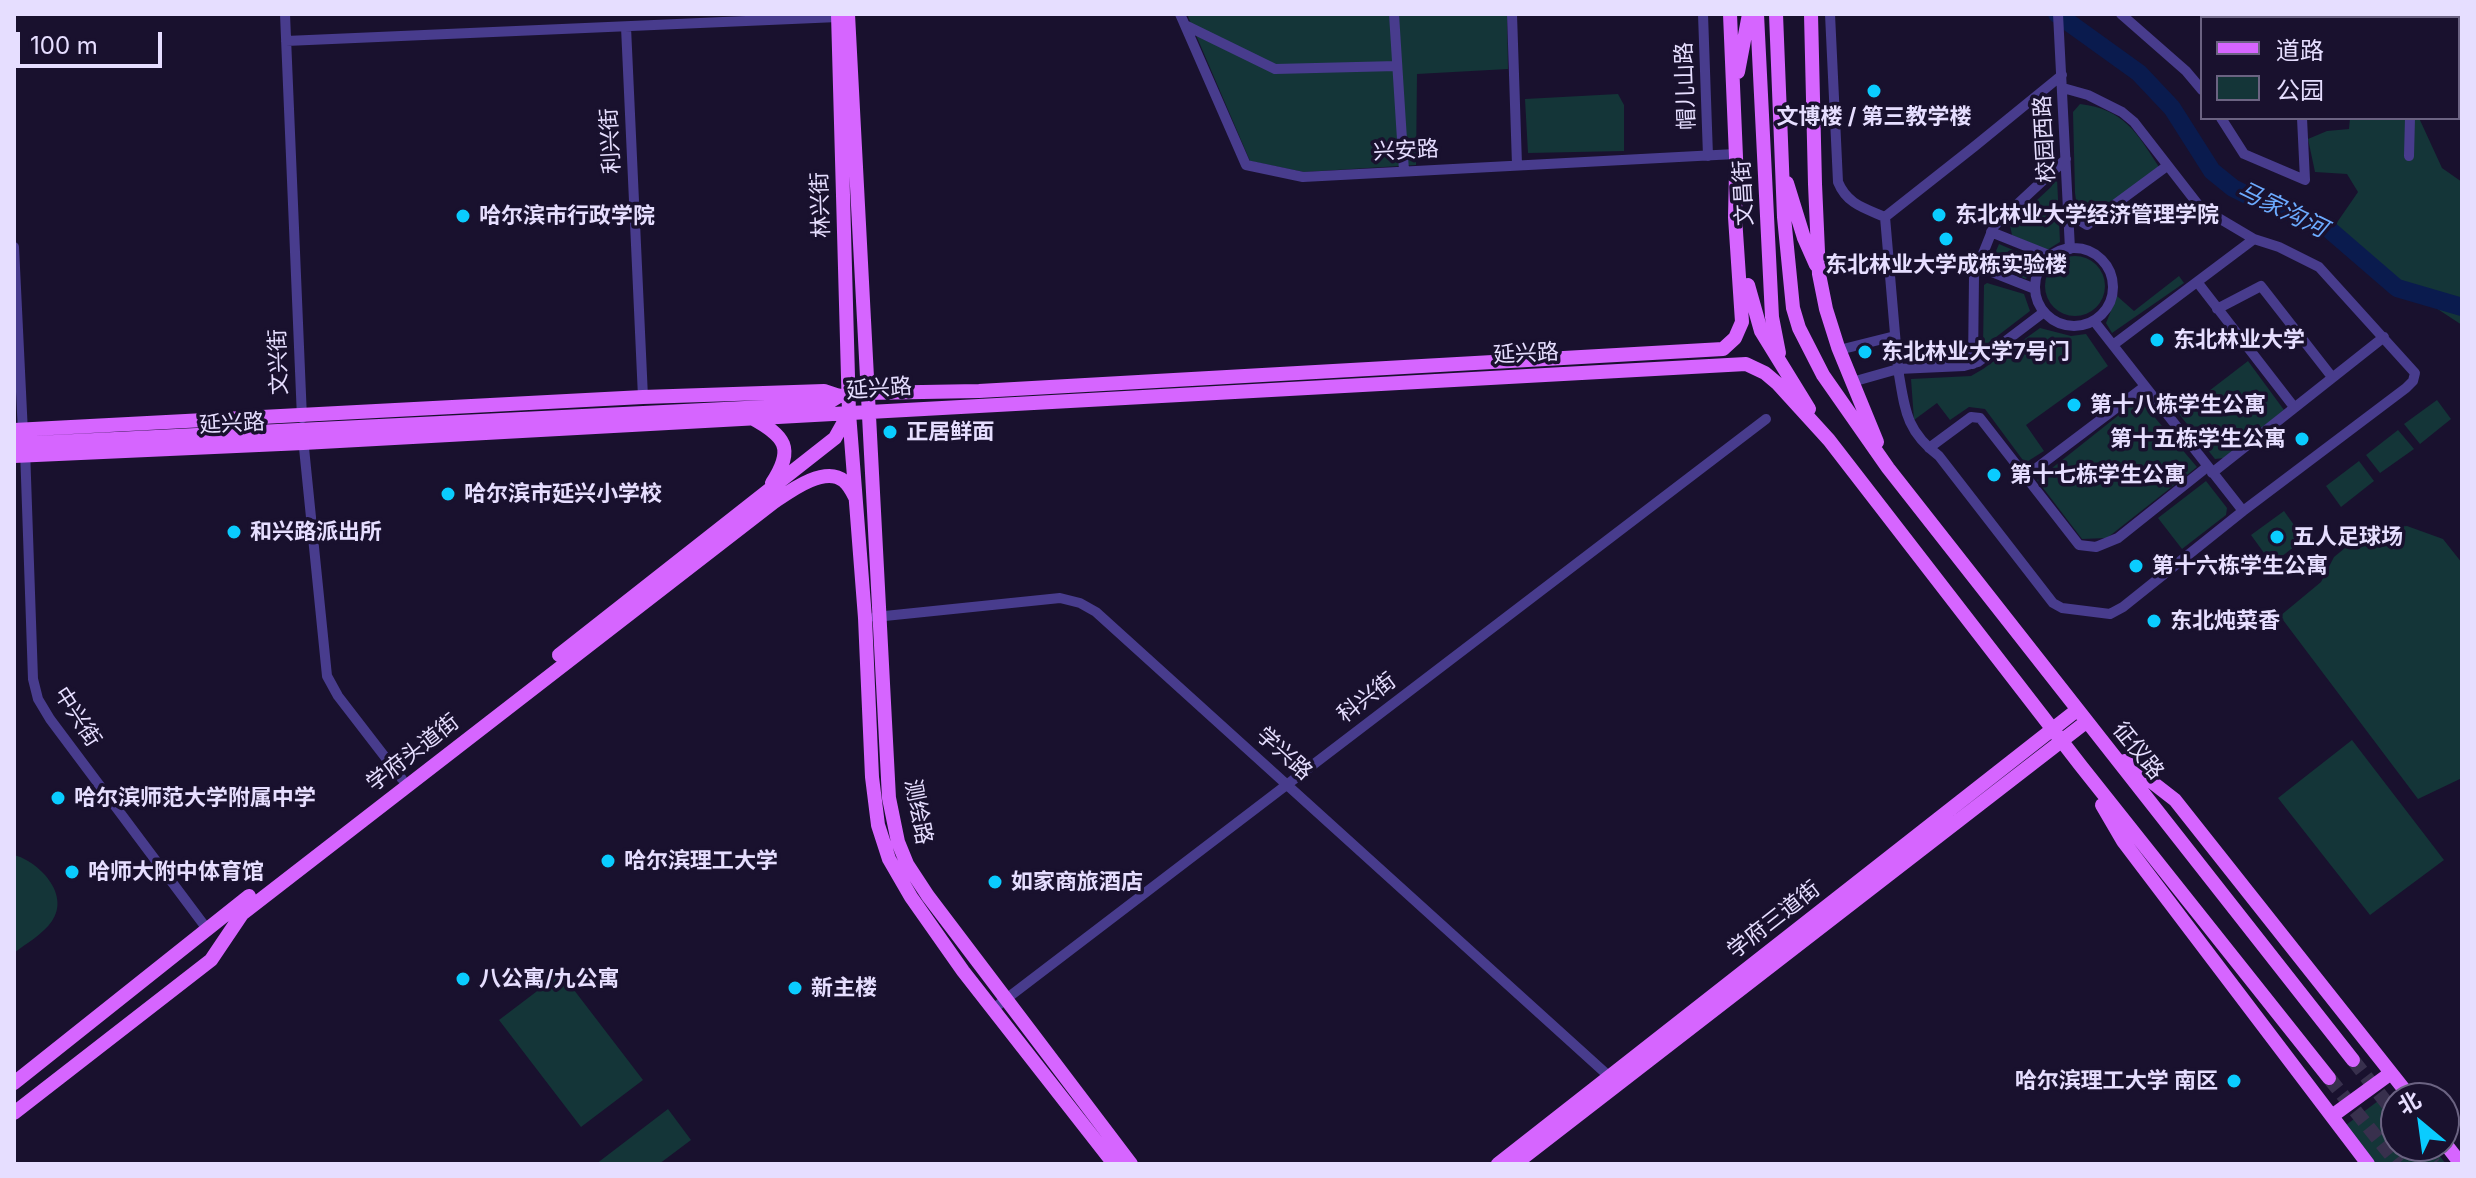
<!DOCTYPE html>
<meta charset="utf-8">
<style>
body{margin:0}
#map{position:relative;width:2476px;height:1178px;overflow:hidden;background:#19112e;font-family:Inter,"Noto Sans SC",sans-serif}
canvas{display:block}
.frame{position:absolute;inset:0;border:16px solid #e6deff;pointer-events:none}
.legend{position:absolute;left:2200px;top:16px;width:260px;height:104px;box-sizing:border-box;background:#19112e;border:2px solid #6b6382;margin:0;padding:10px 14px;list-style:none;font-size:24px;color:#e6deff}
.legend li{display:flex;align-items:center;gap:16px;height:40px}
.legend b{width:40px;border:2px solid #6b6382}
.north{position:absolute;left:2380px;top:1082px;width:80px;height:80px;box-sizing:border-box;background:#19112e;border:2px solid #6b6382;border-radius:50%;rotate:331deg;font-size:22px;font-weight:700;line-height:32px;text-align:center;color:#e6deff}
.north::after{content:'';display:block;margin:auto;width:28px;height:36px;background:#0accff;clip-path:polygon(50% 0,100% 100%,50% 72%,0 100%)}
.scale{position:absolute;left:16px;top:32px;width:146px;height:36px;box-sizing:border-box;border:4px solid #e6deff;border-top:0;padding-left:10px;font-size:24px;line-height:28px;white-space:nowrap;color:#e6deff;-webkit-text-stroke:6px #19112e;paint-order:stroke}
</style>
<div id="map">
<canvas width="2476" height="1178"></canvas>
<div class="frame"></div>
<ul class="legend">
<li><b style="height:10px;background:#d665ff"></b>道路</li>
<li><b style="height:22px;background:#143538"></b>公园</li>
</ul>
<div class="north">北</div>
<div class="scale">100 m</div>
</div>
<script>
const ctx = document.querySelector('canvas').getContext('2d');
ctx.lineJoin = 'round';
function fillPath(path, color) { ctx.fillStyle = color; ctx.fill(path, 'evenodd'); }
function trace(path, color, width, dash) { ctx.strokeStyle = color; ctx.lineWidth = width; ctx.lineCap = dash ? 'butt' : 'round'; ctx.setLineDash(dash || []); ctx.stroke(path); }
function label(font, color, halo, rows, align = 'center') {
  ctx.font = font + ' Inter,"Noto Sans SC",sans-serif'; ctx.lineWidth = 7; ctx.setLineDash([]); ctx.textBaseline = 'middle'; ctx.strokeStyle = halo; ctx.fillStyle = color; for (const [text, x, y, turn = 0] of rows) {
    ctx.save(); ctx.translate(x, y); ctx.rotate((+turn || 0) * Math.PI / 180); ctx.textAlign = isNaN(turn) ? turn : align; if (halo) ctx.strokeText(text, 0, 0); ctx.fillText(text, 0, 0); ctx.restore();
  }
}
fillPath(new Path2D(`
 M 1187,14 L 1507,14 L 1508,69 L 1417,74 L 1416,165 L 1304,172 L 1250,161 Z
 M 1618,94 L 1624,105 L 1624,151 L 1528,153 L 1525,99 Z
 M 2080,104 C 2124,109 2137,133 2159,167 L 2092,220 L 2084,219 L 2078,214 L 2075,193 L 2073,112 Z
 M 2350,118 L 2419,118 L 2442,168 L 2462,182 L 2462,325 L 2327,237 L 2358,192 L 2347,174 L 2315,172 L 2308,139 L 2327,131 L 2349,129 Z
 M 2057,178 L 2060,242 L 2047,250 L 2012,235 L 2010,225 L 2051,187 Z
 M 1999,244 L 2034,259 L 2035,262 L 2026,279 L 1990,265 Z
 M2045 286a30 30 0 1 1 60 0a30 30 0 1 1-60 0Z
 M 2179,276 L 2184,283 L 2112,333 L 2106,323 L 2117,296 L 2134,311 Z
 M 1987,283 L 2024,294 L 2030,311 L 1983,347 L 1984,285 Z
 M 2040,328 L 2071,336 L 2086,334 L 2108,366 L 2026,425 L 2044,451 L 2025,463 L 1985,409 L 1969,407 L 1950,420 L 1937,403 L 1914,420 L 1911,379 L 1971,376 L 1983,369 Z
 M 2248,361 L 2284,410 L 2224,458 L 2215,459 L 2179,414 Z
 M 2139,399 L 2197,467 L 2107,538 L 2082,539 L 2037,480 Z
 M 2437,400 L 2451,419 L 2420,444 L 2404,424 Z
 M 2398,430 L 2414,449 L 2380,473 L 2366,455 Z
 M 2359,461 L 2374,481 L 2341,507 L 2326,486 Z
 M 2206,481 L 2227,508 L 2226,515 L 2182,549 L 2158,518 Z
 M 2284,511 L 2304,539 L 2272,564 L 2251,535 Z
 M 2407,526 L 2443,539 L 2462,563 L 2462,778 L 2418,799 L 2280,616 L 2321,582 L 2334,557 L 2356,539 L 2378,529 Z
 M 2352,740 L 2444,860 L 2370,915 L 2278,798 Z
 M 14,855 C 38,861 71,894 52,921 C 43,934 27,943 14,953 Z
 M 561,973 L 643,1080 L 581,1127 L 499,1020 Z
 M 2396,1099 L 2396,1146 L 2432,1146 L 2446,1164 L 2376,1164 L 2346,1125 L 2378,1101 Z
 M 668,1109 L 691,1140 L 659,1164 L 596,1164 Z`), '#143538');
trace(new Path2D(`
 M 2057,14 L 2139,73 L 2172,108 L 2212,171 L 2233,188 L 2253,198 L 2324,225 L 2397,288 L 2462,307`), '#0a1b4e', 18);
trace(new Path2D(`
 M 2353,1060 L 2396,1115
 M 2329,1078 L 2398,1164
 M 2420,1146 L 2434,1164`), '#38304d', 14, [14, 7]);
trace(new Path2D(`
 M 285,14 L 302,418
 M 1180,14 L 1246,165 L 1303,177 L 1735,154
 M 1394,14 L 1404,171
 M 1512,14 L 1517,165
 M 1703,14 L 1708,156
 M 1830,14 L 1838,182 C 1847,204 1864,208 1885,217
 M 2058,14 L 2070,249
 M 2121,14 L 2186,71 L 2202,90
 M 2296,14 L 2296,18
 M 2424,14 L 2424,18
 M 2439,18 L 2462,16
 M 1185,25 L 1275,69 L 1397,66
 M 626,27 L 643,397
 M 286,41 L 838,17
 M 2458,75 L 2462,74
 M 2063,88 L 2088,95 L 2122,112 L 2134,122 L 2200,207 L 2254,239 L 2279,247 L 2319,267 L 2415,373 L 2413,381 L 2406,388 L 2243,511 L 2094,321
 M 2221,118 L 2244,154 L 2305,180 L 2302,118
 M 2409,156 L 2410,118
 M 2069,214 L 2087,225 L 2167,166
 M 1991,232 L 2051,256
 M 14,247 L 23,433
 M2035 287a39 39 0 1 1 78 0a39 39 0 1 1-78 0Z
 M 1977,266 L 2035,289
 M 2198,283 L 2294,407
 M 2217,309 L 2261,286 L 2332,377
 M 2044,312 L 1978,362 L 1964,366 L 1898,369 L 1885,217 L 1975,146 L 2062,75
 M 2113,345 L 2254,239
 M 1839,350 L 1895,336
 M 1973,364 L 1974,276 L 1994,226 L 2066,159
 M 1852,382 L 1898,369 C 1905,409 1905,430 1939,456 L 2053,603 L 2062,608 L 2110,614 L 2123,607 L 2243,511
 M 303,438 L 327,676 L 338,696 L 402,779
 M 1929,448 L 1971,417 L 1980,418 L 2079,545 L 2096,547 L 2118,538 L 2207,467
 M 25,449 L 33,679 L 38,699 L 50,719 L 207,929
 M 2212,473 L 2384,337
 M 2026,476 L 2144,387
 M 875,617 L 1060,598 L 1080,603 L 1096,612 L 1612,1079
 M 993,1009 L 1766,419`), '#483c8d', 10);
trace(new Path2D(`
 M 838,14 L 849,413 L 865,618 L 872,777 L 878,825 L 889,859 L 911,897 L 963,971 L 1114,1164
 M 848,14 L 889,798 L 898,842 L 907,864 L 928,896 L 1131,1164
 M 1730,14 L 1737,181
 M 1757,14 L 1772,317 L 1779,353
 M 1776,14 L 1784,217 L 1793,308 L 1799,328 L 1823,375 L 1888,468 L 2353,1060
 M 1811,14 L 1815,184 L 1819,274 L 1826,309 L 1838,347 L 1877,442
 M 1738,72 L 1749,14
 M 1787,183 L 1804,238 L 1816,265
 M 1748,285 L 1761,331 L 1809,409
 M 752,418 C 785,436 795,448 772,483
 M 14,430 L 643,397 L 824,391 L 839,396 L 866,393 L 979,391 L 1723,349 L 1735,338 L 1742,322 L 1735,217 L 1736,172
 M 14,444 L 826,404 L 839,396
 M 14,456 L 303,443 L 1746,364 L 1765,373 L 1778,384 L 1829,440 L 2081,766 L 2329,1078
 M 559,655 L 835,438 L 849,413
 M 2125,761 L 2175,800 L 2411,1098
 M 2102,805 L 2123,841 L 2368,1164
 M 14,1083 L 249,896
 M 14,1113 L 211,960 L 242,914 L 774,502 C 790,491 825,465 844,481 C 849,485 852,491 855,497
 M 2332,1116 L 2391,1073
 M 2444,1142 L 2461,1164
 M 1498,1164 L 2077,710
 M 1515,1164 L 2086,722`), '#d665ff', 14);
for (const [x, y, r, color] of [
 [1874,91,8,"#0accff"],
 [1939,215,8,"#0accff"],
 [463,216,8,"#0accff"],
 [1946,239,8,"#0accff"],
 [2157,340,8,"#0accff"],
 [1865,352,8,"#0accff"],
 [2074,405,8,"#0accff"],
 [890,432,8,"#0accff"],
 [2302,439,8,"#0accff"],
 [1994,475,8,"#0accff"],
 [448,494,8,"#0accff"],
 [234,532,8,"#0accff"],
 [2277,537,8,"#0accff"],
 [2136,566,8,"#0accff"],
 [2154,621,8,"#0accff"],
 [58,798,8,"#0accff"],
 [608,861,8,"#0accff"],
 [72,872,8,"#0accff"],
 [995,882,8,"#0accff"],
 [463,979,8,"#0accff"],
 [795,988,8,"#0accff"],
 [2234,1081,8,"#0accff"]
]) { const dot = new Path2D(); dot.arc(x, y, r, 0, 2 * Math.PI); ctx.fillStyle = color; ctx.fill(dot); trace(dot, '#19112e', 3); }
label('22px', '#e6deff', '#19112e', [
 ["帽儿山路",1686,86,-92],
 ["校园西路",2045,139,-93],
 ["利兴街",611,141,-93],
 ["兴安路",1406,151,-3],
 ["文昌街",1744,193,-93],
 ["林兴街",821,205,-92],
 ["延兴路",1526,354,-3],
 ["文兴街",279,362,-92],
 ["延兴路",879,389,-4],
 ["延兴路",232,424,-3],
 ["科兴街",1367,698,-37],
 ["中兴街",77,717,57],
 ["征仪路",2138,751,51],
 ["学府头道街",413,753,-38],
 ["学兴路",1284,754,42],
 ["测绘路",918,812,79],
 ["学府三道街",1774,920,-38]
]);
label('bold 22px', '#e6deff', '#19112e', [
 ["文博楼 / 第三教学楼",1874,117,"center"],
 ["东北林业大学经济管理学院",1955,215],
 ["哈尔滨市行政学院",479,216],
 ["东北林业大学成栋实验楼",1946,265,"center"],
 ["东北林业大学",2173,340],
 ["东北林业大学7号门",1881,352],
 ["第十八栋学生公寓",2090,405],
 ["正居鲜面",906,432],
 ["第十五栋学生公寓",2286,439,"right"],
 ["第十七栋学生公寓",2010,475],
 ["哈尔滨市延兴小学校",464,494],
 ["和兴路派出所",250,532],
 ["五人足球场",2293,537],
 ["第十六栋学生公寓",2152,566],
 ["东北炖菜香",2170,621],
 ["哈尔滨师范大学附属中学",74,798],
 ["哈尔滨理工大学",624,861],
 ["哈师大附中体育馆",88,872],
 ["如家商旅酒店",1011,882],
 ["八公寓/九公寓",479,979],
 ["新主楼",811,988],
 ["哈尔滨理工大学 南区",2218,1081,"right"]
], 'left');
label('italic 24px', '#6cabff', '#19112e', [
 ["马家沟河",2282,210,26]
]);
</script>
